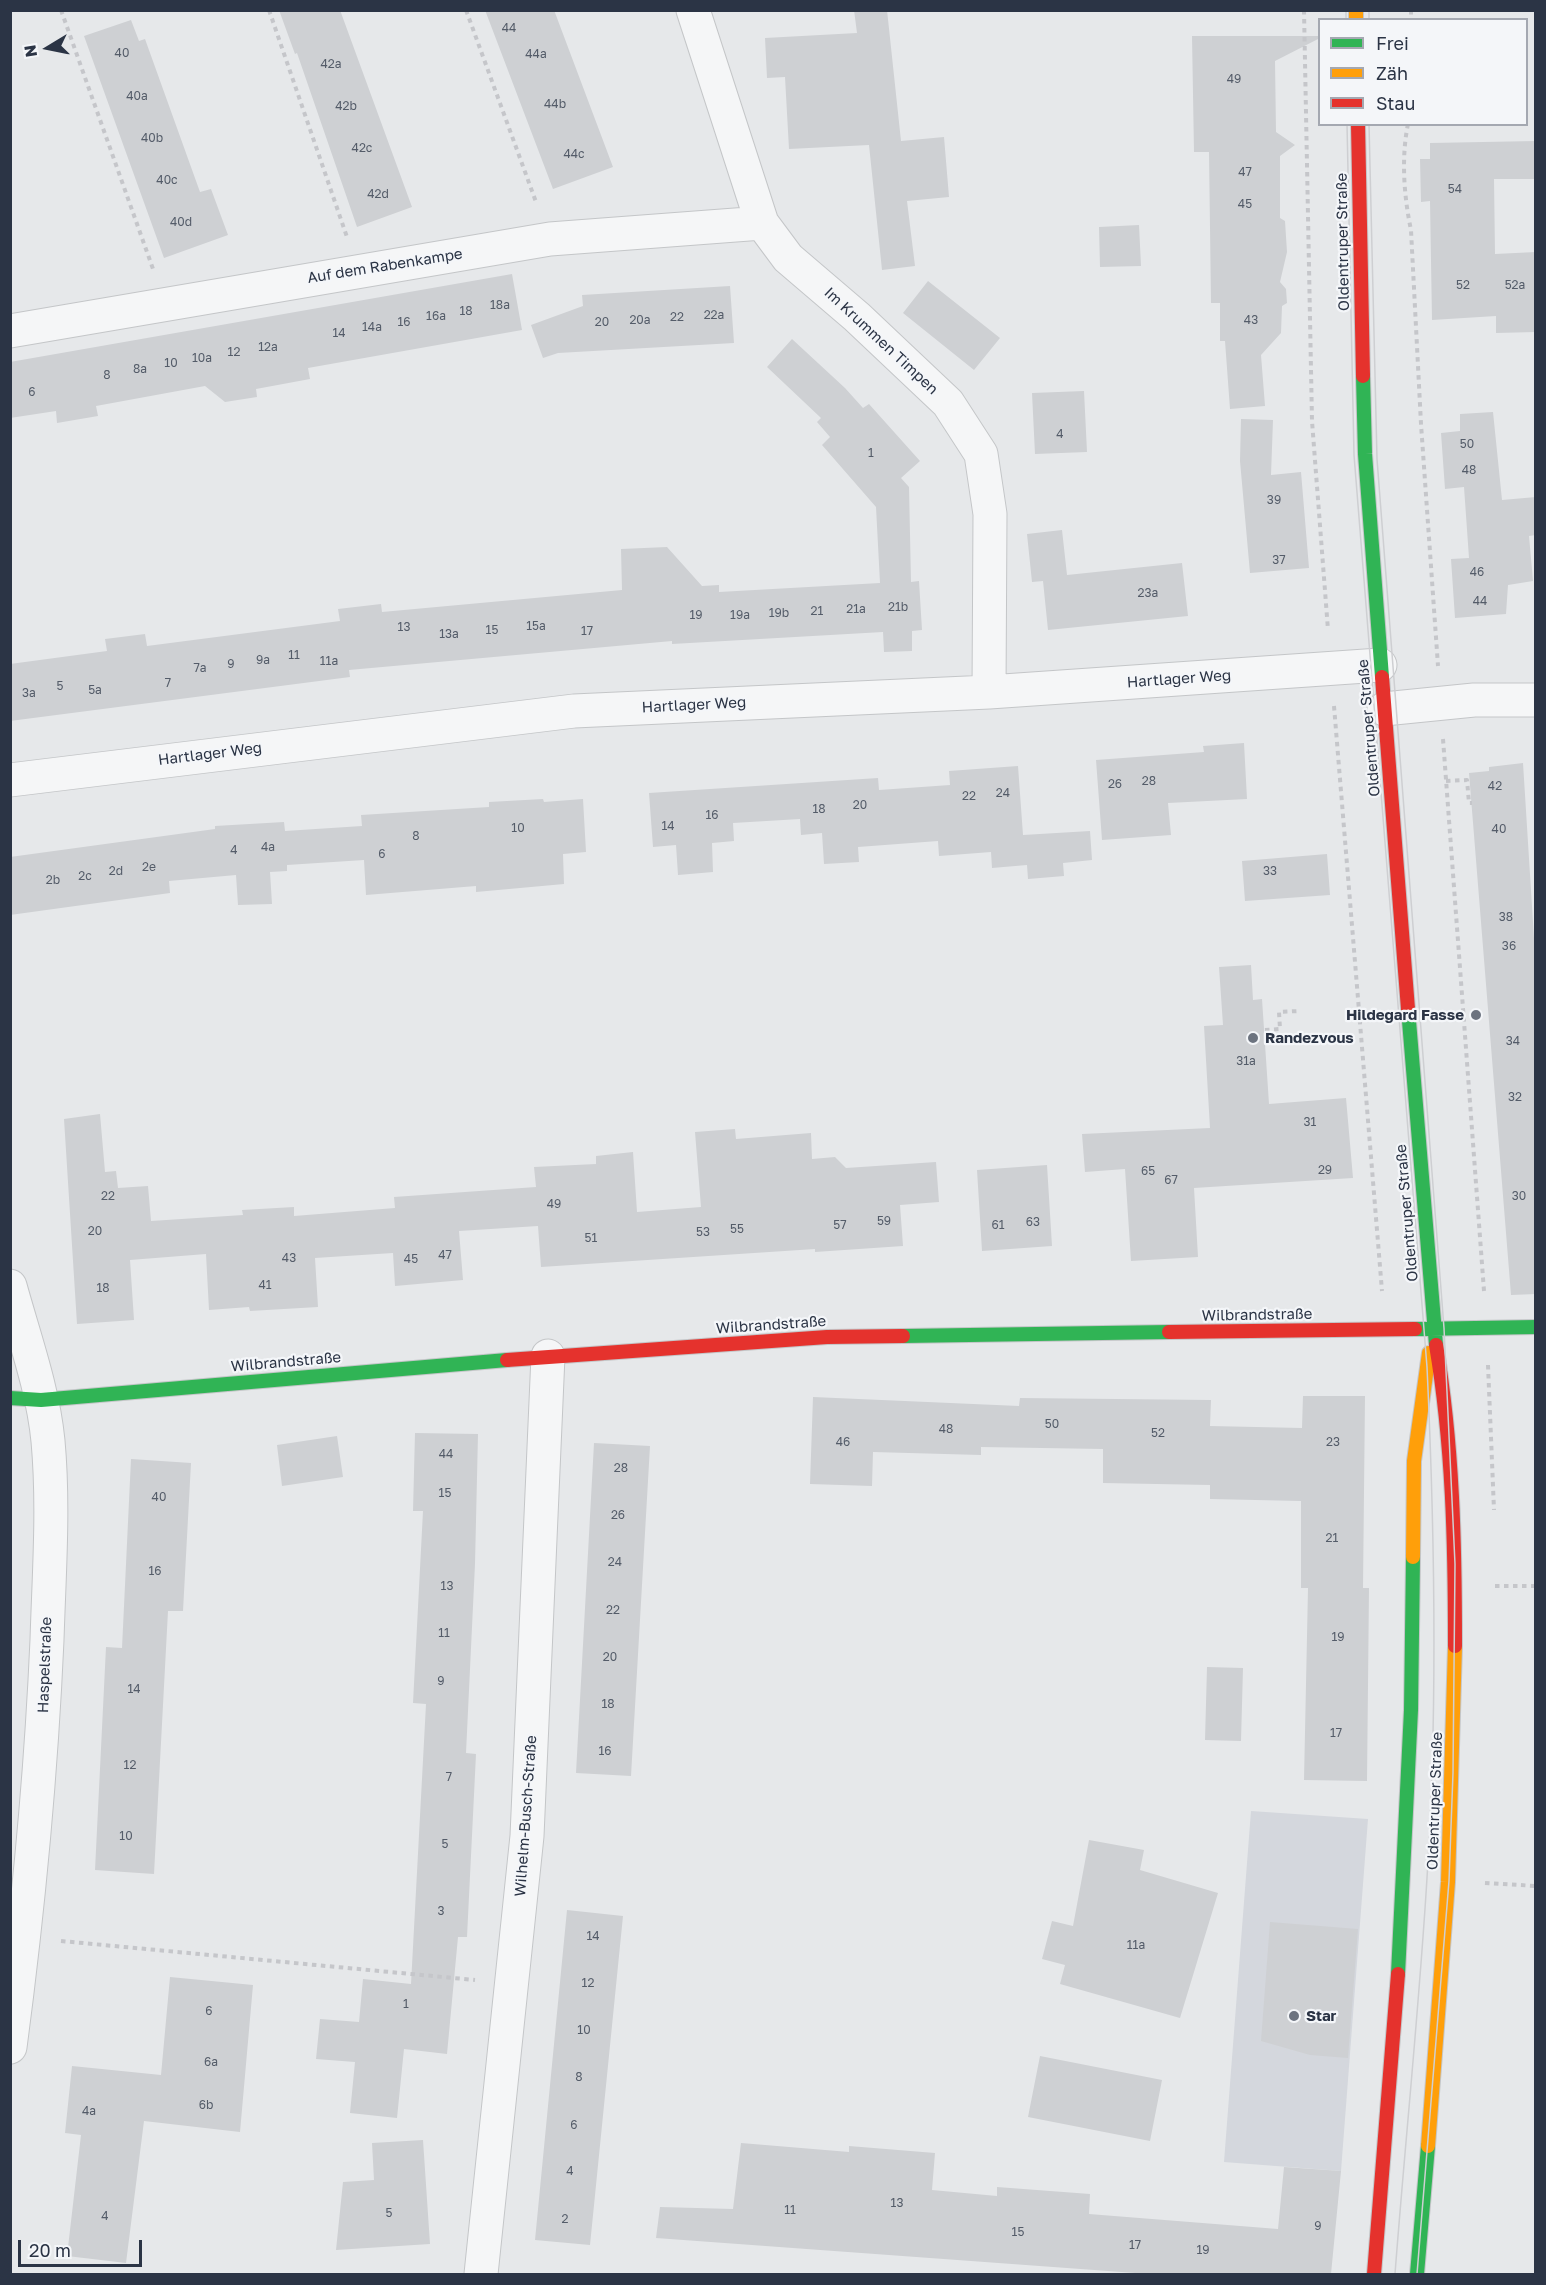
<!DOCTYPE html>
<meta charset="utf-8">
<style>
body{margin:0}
#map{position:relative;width:1546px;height:2285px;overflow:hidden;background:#e6e8ea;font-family:"Golos Text",sans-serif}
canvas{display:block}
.frame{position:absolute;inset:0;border:12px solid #2b3445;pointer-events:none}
.legend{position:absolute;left:1318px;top:18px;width:210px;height:108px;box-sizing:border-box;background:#f4f6f9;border:2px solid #a4a8b1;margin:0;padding:8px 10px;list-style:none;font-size:18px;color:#2b3445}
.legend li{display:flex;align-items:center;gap:12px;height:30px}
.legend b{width:30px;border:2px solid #a4a8b1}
.north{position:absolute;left:18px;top:18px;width:60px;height:60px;-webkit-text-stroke:4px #f4f6f9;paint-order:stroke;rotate:260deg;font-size:16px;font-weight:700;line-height:24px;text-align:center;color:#2b3445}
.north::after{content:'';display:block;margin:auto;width:21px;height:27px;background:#2b3445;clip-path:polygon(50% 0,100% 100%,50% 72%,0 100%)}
.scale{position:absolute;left:18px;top:2240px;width:124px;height:27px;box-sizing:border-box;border:3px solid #2b3445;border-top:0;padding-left:8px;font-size:18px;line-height:21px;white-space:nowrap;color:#2b3445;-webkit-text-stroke:4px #f4f6f9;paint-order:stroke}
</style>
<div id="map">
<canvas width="1546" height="2285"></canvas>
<div class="frame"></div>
<ul class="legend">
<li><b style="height:8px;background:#30b455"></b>Frei</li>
<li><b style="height:8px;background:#ff9f0a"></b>Zäh</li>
<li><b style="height:8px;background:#e5322d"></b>Stau</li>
</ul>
<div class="north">N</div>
<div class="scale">20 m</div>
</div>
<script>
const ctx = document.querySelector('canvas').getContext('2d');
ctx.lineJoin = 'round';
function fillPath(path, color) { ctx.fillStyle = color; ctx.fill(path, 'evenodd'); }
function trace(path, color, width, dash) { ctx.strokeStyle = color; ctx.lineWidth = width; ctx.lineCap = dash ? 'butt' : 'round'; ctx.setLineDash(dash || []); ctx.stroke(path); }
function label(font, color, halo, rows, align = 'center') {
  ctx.font = font + ' "Golos Text",sans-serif'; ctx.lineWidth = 4.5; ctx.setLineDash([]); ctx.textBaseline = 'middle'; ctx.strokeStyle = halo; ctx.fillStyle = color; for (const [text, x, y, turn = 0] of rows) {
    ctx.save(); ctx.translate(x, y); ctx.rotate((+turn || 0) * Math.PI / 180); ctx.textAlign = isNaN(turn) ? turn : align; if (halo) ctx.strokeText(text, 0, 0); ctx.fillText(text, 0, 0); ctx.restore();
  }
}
fillPath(new Path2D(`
 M 1251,1811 L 1368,1819 L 1341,2171 L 1224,2162 Z`), '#d4d7dd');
fillPath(new Path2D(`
 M 279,10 L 340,10 L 412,207 L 357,227 L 297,53 L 295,54 Z
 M 485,10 L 554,10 L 613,167 L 553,189 Z
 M 854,10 L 887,10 L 901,141 L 944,137 L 949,197 L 907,201 L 915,266 L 882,270 L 869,145 L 789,149 L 785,77 L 767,78 L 765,38 L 857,33 Z
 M 131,20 L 139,41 L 145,39 L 200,192 L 211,189 L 228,235 L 164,258 L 84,36 Z
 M 1192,36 L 1320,36 L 1320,38 L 1275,61 L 1276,132 L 1295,145 L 1280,156 L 1280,218 L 1285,221 L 1287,252 L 1280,282 L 1286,289 L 1287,303 L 1282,306 L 1281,333 L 1261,355 L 1265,406 L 1230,409 L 1225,341 L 1220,341 L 1220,303 L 1211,303 L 1209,152 L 1194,152 Z
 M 1536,141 L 1536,179 L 1494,179 L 1495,254 L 1536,252 L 1536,332 L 1496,333 L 1496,316 L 1432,320 L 1430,201 L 1421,202 L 1420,159 L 1430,159 L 1430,143 Z
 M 1139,225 L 1141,266 L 1100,267 L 1099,227 Z
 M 512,274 L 522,330 L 308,368 L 310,379 L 256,389 L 257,397 L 225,402 L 205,386 L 96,406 L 98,416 L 57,423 L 56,411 L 10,418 L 10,362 Z
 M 928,281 L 1000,338 L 974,370 L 903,313 Z
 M 730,286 L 734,343 L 558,353 L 543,358 L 531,325 L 583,306 L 582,295 Z
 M 792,339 L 845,388 L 863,408 L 869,404 L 920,461 L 901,478 L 909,487 L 911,582 L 919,581 L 922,630 L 912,631 L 912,651 L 884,652 L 883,632 L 672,644 L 672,641 L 349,670 L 350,677 L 10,721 L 10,664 L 107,651 L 105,639 L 145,634 L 147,646 L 340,621 L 338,609 L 381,604 L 382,612 L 622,590 L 621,549 L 667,547 L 702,586 L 719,585 L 719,592 L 880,583 L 876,507 L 822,445 L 830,437 L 817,422 L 821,418 L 767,367 Z
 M 1084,391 L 1087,452 L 1035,454 L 1032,393 Z
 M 1493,412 L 1502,500 L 1536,497 L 1536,535 L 1529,536 L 1533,581 L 1508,585 L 1506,614 L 1455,618 L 1451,559 L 1469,558 L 1464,487 L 1445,489 L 1441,433 L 1460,431 L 1460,414 Z
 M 1241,419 L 1273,420 L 1271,475 L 1301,472 L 1309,568 L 1250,573 L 1240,461 Z
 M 1062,530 L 1067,575 L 1182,563 L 1188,616 L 1048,630 L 1043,581 L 1032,582 L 1027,534 Z
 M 1244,743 L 1247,799 L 1168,803 L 1171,835 L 1102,840 L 1096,760 L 1204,752 L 1203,746 Z
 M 1523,763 L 1536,970 L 1536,1294 L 1511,1295 L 1469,773 L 1489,771 L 1489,767 Z
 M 1018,766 L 1023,835 L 1090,831 L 1092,860 L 1063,863 L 1064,876 L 1028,879 L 1027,865 L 992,868 L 991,852 L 939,856 L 938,841 L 858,847 L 859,862 L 824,864 L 822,833 L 801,835 L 800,819 L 733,823 L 734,841 L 712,843 L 713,872 L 678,875 L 676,845 L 653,847 L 649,793 L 878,778 L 879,790 L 950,785 L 949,771 Z
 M 543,799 L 544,802 L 583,799 L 586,852 L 563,854 L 564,884 L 476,892 L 476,886 L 366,895 L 364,860 L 287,865 L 287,871 L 270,872 L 272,904 L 238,905 L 236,875 L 169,881 L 170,893 L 10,915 L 10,857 L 215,829 L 215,826 L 284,822 L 285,831 L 362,826 L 361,815 L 489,807 L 489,802 Z
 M 1327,854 L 1330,895 L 1245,901 L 1242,861 Z
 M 1251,965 L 1253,1000 L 1262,999 L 1269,1104 L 1346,1098 L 1353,1178 L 1194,1188 L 1198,1257 L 1131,1261 L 1125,1169 L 1085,1172 L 1082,1134 L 1210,1128 L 1204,1026 L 1223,1025 L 1219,967 Z
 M 100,1114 L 105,1172 L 116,1171 L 118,1188 L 148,1186 L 151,1221 L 243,1215 L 242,1210 L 294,1207 L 294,1216 L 395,1208 L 394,1197 L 536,1187 L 534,1167 L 596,1164 L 596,1156 L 633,1152 L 637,1212 L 701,1207 L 695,1132 L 735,1129 L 736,1139 L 811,1133 L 812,1159 L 835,1157 L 846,1168 L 936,1162 L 939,1202 L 900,1205 L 903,1246 L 815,1252 L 815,1249 L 541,1267 L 538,1226 L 459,1231 L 463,1280 L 395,1286 L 393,1253 L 315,1258 L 318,1307 L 250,1311 L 249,1307 L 209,1310 L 206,1254 L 130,1260 L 134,1320 L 77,1324 L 64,1119 Z
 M 1047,1165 L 1052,1246 L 982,1251 L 977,1170 Z
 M 1303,1396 L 1365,1396 L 1363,1588 L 1369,1588 L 1367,1781 L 1304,1780 L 1308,1588 L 1301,1588 L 1301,1501 L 1210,1499 L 1210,1485 L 1103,1483 L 1103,1449 L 981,1447 L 981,1455 L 873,1452 L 872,1486 L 810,1484 L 813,1397 L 1019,1406 L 1020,1398 L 1211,1400 L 1210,1426 L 1302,1428 Z
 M 415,1433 L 478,1434 L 475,1564 L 466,1753 L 476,1754 L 467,1937 L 458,1937 L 447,2054 L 404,2049 L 397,2118 L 350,2113 L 355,2062 L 316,2059 L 320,2019 L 359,2022 L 363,1979 L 411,1984 L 426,1704 L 413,1703 L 423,1511 L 413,1511 Z
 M 337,1436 L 343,1477 L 282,1486 L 277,1445 Z
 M 594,1443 L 650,1446 L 631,1776 L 576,1773 Z
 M 131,1459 L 191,1463 L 183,1611 L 168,1611 L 154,1874 L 95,1870 L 106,1647 L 122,1648 Z
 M 1207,1667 L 1243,1668 L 1241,1741 L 1205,1740 Z
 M 1089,1840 L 1144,1850 L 1140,1870 L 1218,1893 L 1180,2018 L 1060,1984 L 1065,1965 L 1042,1959 L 1052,1921 L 1073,1926 Z
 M 567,1910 L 623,1916 L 590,2245 L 535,2240 Z
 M 1270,1922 L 1358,1929 L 1348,2058 L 1310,2055 L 1261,2041 Z
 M 170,1977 L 253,1985 L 240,2132 L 144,2121 L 126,2263 L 67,2256 L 81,2135 L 65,2133 L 72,2066 L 161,2075 Z
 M 1040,2056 L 1162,2080 L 1150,2141 L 1028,2117 Z
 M 423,2140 L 430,2244 L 336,2250 L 343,2182 L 374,2180 L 372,2143 Z
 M 741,2143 L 849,2152 L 849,2146 L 935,2153 L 932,2190 L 997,2196 L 997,2187 L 1090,2194 L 1089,2214 L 1278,2229 L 1284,2167 L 1341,2171 L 1331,2274 L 1149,2274 L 656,2238 L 660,2207 L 733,2209 Z`), '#ced0d3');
const street = new Path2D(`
 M 693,10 L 762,223 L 788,258 L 857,317 L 948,403 L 981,454 L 990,514 L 989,692
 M 10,331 L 550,239 L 762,223
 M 1384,709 L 1474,700 L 1536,700
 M 10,780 L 574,711 L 989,692 L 1380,665
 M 10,1286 C 24,1337 43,1389 48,1441 C 54,1507 49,1574 47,1640 C 41,1776 28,1912 10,2047
 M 481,2274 L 527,1836 L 548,1356`);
const fast = new Path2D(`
 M 1363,376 L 1365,454 L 1382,677
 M 1408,1009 L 1436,1345
 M 1415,1329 L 1536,1327
 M 903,1336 L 1169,1332
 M 10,1398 L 41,1400 L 507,1360
 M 1398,1974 L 1411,1710 L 1413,1557
 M 1417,2274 L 1428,2146`);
const slow = new Path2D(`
 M 1356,10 L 1356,20
 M 1413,1557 L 1414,1461 L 1429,1353
 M 1428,2146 L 1448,1882 L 1455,1646`);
const jam = new Path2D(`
 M 1358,124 L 1363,376
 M 1382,677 L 1408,1009
 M 1169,1332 L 1415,1329
 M 1436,1345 C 1453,1445 1455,1545 1455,1646
 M 507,1360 L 827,1337 L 903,1336
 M 1374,2274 L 1398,1974`);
trace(street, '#c4c6c8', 35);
trace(fast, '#c4c6c8', 16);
trace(slow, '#c4c6c8', 16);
trace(jam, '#c4c6c8', 16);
trace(new Path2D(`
 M 61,10 L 153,269
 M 269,10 L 347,237
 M 466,10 L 536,202
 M 1304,10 L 1312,421 L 1328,630
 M 1411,10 L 1411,20
 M 1408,124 C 1401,158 1404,197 1411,230 L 1421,424 L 1438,666
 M 1334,706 L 1382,1291
 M 1443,739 L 1484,1291
 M 1446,781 L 1467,780 L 1469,803 L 1472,803
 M 1265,1030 L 1280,1029 L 1279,1012 L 1299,1011
 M 1488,1365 L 1494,1510
 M 1495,1586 L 1536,1586
 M 1485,1883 L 1536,1886
 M 61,1941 L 475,1980`), '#c5c6ca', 4, [4.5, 4.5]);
trace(street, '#f5f6f7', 33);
trace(fast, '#30b455', 14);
trace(slow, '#ff9f0a', 14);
trace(jam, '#e5322d', 14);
trace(new Path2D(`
 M 1346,10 L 1346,20
 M 1369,10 L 1369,20
 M 1347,124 L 1354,455 L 1427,1367 C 1435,1537 1438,1708 1427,1878 C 1419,2010 1405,2143 1395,2274
 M 1369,124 L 1377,459 L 1444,1328 L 1455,1564 L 1453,1773 L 1449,1881 L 1417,2274`), '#cecfd2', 1.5);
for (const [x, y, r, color] of [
 [1476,1015,6,"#6c737f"],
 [1253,1038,6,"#6c737f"],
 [1294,2016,6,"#6c737f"]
]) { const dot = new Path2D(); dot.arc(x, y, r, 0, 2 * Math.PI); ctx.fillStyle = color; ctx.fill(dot); trace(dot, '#f4f6f9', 2); }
label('12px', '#545c69', null, [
 ["44",509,28],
 ["40",122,53],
 ["44a",536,54],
 ["42a",331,64],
 ["49",1234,79],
 ["40a",137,96],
 ["44b",555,104],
 ["42b",346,106],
 ["40b",152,138],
 ["42c",362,148],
 ["44c",574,154],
 ["47",1245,172],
 ["40c",167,180],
 ["54",1455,189],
 ["42d",378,194],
 ["45",1245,204],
 ["40d",181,222],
 ["52",1463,285],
 ["52a",1515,285],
 ["18a",500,305],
 ["18",466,311],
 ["22a",714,315],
 ["16a",436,316],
 ["22",677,317],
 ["20a",640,320],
 ["43",1251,320],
 ["16",404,322],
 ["20",602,322],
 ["14a",372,327],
 ["14",339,333],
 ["12a",268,347],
 ["12",234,352],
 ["10a",202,358],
 ["10",171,363],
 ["8a",140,369],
 ["8",107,375],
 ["6",32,392],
 ["4",1060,434],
 ["50",1467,444],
 ["1",871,453],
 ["48",1469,470],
 ["39",1274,500],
 ["37",1279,560],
 ["46",1477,572],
 ["23a",1148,593],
 ["44",1480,601],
 ["21b",898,607],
 ["21a",856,609],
 ["21",817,611],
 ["19b",779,613],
 ["19",696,615],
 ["19a",740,615],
 ["15a",536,626],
 ["13",404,627],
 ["15",492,630],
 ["17",587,631],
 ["13a",449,634],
 ["11",294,655],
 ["9a",263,660],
 ["11a",329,661],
 ["9",231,664],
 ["7a",200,668],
 ["7",168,683],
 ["5",60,686],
 ["5a",95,690],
 ["3a",29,693],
 ["28",1149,781],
 ["26",1115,784],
 ["42",1495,786],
 ["24",1003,793],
 ["22",969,796],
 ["20",860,805],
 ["18",819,809],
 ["16",712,815],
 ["14",668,826],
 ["10",518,828],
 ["40",1499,829],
 ["8",416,836],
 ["4a",268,847],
 ["4",234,850],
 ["6",382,854],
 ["2e",149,867],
 ["2d",116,871],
 ["33",1270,871],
 ["2c",85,876],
 ["2b",53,880],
 ["38",1506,917],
 ["36",1509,946],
 ["34",1513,1041],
 ["31a",1246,1061],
 ["32",1515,1097],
 ["31",1310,1122],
 ["29",1325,1170],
 ["65",1148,1171],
 ["67",1171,1180],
 ["22",108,1196],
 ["30",1519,1196],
 ["49",554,1204],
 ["59",884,1221],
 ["63",1033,1222],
 ["57",840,1225],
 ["61",998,1225],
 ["55",737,1229],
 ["20",95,1231],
 ["53",703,1232],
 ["51",591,1238],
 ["47",445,1255],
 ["43",289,1258],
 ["45",411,1259],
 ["41",265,1285],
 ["18",103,1288],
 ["50",1052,1424],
 ["48",946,1429],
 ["52",1158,1433],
 ["46",843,1442],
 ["23",1333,1442],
 ["44",446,1454],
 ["28",621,1468],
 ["15",445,1493],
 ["40",159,1497],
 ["26",618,1515],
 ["21",1332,1538],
 ["24",615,1562],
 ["16",155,1571],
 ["13",447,1586],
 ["22",613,1610],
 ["11",444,1633],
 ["19",1338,1637],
 ["20",610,1657],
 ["9",441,1681],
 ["14",134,1689],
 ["18",608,1704],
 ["17",1336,1733],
 ["16",605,1751],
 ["12",130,1765],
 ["7",449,1777],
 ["10",126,1836],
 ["5",445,1844],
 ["3",441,1911],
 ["14",593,1936],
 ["11a",1136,1945],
 ["12",588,1983],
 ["1",406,2004],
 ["6",209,2011],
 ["10",584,2030],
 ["6a",211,2062],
 ["8",579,2077],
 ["6b",206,2105],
 ["4a",89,2111],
 ["6",574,2125],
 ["4",570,2171],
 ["13",897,2203],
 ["11",790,2210],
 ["5",389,2213],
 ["4",105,2216],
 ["2",565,2219],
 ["9",1318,2226],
 ["15",1018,2232],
 ["17",1135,2245],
 ["19",1203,2250]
]);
label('15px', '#2b3445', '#f4f6f9', [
 ["Oldentruper Straße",1343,242,-91],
 ["Auf dem Rabenkampe",385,266,-9],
 ["Im Krummen Timpen",881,341,43],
 ["Hartlager Weg",1179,679,-4],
 ["Hartlager Weg",694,705,-3],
 ["Oldentruper Straße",1369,728,-95],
 ["Hartlager Weg",210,754,-7],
 ["Oldentruper Straße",1407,1213,-95],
 ["Wilbrandstraße",1257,1315,-1],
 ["Wilbrandstraße",771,1325,-4],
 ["Wilbrandstraße",286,1362,-5],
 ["Haspelstraße",45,1665,-88],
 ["Oldentruper Straße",1435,1801,-88],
 ["Wilhelm-Busch-Straße",526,1816,-86]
]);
label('bold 15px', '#2b3445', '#f4f6f9', [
 ["Hildegard Fasse",1464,1015,"right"],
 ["Randezvous",1265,1038],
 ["Star",1306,2016]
], 'left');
</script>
